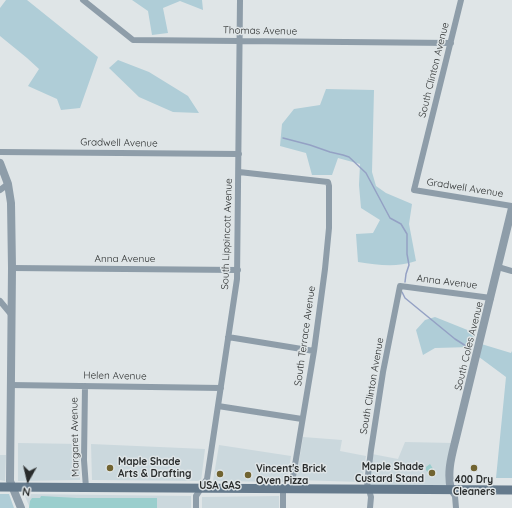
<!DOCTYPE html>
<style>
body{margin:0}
#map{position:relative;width:512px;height:508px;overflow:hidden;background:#dfe5e7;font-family:Quicksand,sans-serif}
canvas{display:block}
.north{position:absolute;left:8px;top:460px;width:40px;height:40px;-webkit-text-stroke:3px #dfe5e7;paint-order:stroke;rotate:188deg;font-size:11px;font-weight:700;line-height:16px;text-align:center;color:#292c2c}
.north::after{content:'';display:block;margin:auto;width:14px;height:18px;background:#292c2c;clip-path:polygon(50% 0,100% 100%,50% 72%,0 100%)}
</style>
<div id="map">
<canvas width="512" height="508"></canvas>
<div class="north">N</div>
</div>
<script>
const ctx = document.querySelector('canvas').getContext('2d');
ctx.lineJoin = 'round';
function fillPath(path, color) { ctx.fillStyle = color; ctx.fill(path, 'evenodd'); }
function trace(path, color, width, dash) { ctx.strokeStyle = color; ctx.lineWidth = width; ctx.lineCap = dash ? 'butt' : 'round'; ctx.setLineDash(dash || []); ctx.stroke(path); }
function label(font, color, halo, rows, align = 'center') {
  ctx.font = font + ' Quicksand,sans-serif'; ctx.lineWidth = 3; ctx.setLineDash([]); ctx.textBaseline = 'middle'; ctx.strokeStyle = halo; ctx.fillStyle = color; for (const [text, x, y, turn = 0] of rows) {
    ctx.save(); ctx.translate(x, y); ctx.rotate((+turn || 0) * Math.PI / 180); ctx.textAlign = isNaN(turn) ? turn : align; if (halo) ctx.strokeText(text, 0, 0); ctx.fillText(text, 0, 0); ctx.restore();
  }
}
fillPath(new Path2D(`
 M 303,437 L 342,440 L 340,451 L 366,456 L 362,482 L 296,480 Z
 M 405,442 L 453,443 L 449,489 L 369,488 L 372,454 L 398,459 Z
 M 18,443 L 80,444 L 80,480 L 18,481 Z
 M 91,444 L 205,449 L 201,481 L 92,480 Z
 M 219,445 L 291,456 L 287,482 L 213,481 Z
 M 0,455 L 6,455 L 5,481 L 0,480 Z
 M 24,494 L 191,496 L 191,508 L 30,508 Z
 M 279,496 L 279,508 L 202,508 L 202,497 Z`), '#cbd8dd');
fillPath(new Path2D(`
 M 6,0 L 27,0 L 98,57 L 80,108 L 61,110 L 57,99 L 28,86 L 39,69 L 27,58 L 0,36 L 0,8 Z
 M 132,0 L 202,0 L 203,10 L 180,1 L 163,8 L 168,33 L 152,35 L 148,11 Z
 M 118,60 L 149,72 L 188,96 L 199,113 L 173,112 L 139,97 L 109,68 Z
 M 326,89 L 374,90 L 372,172 L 376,186 L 386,193 L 412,204 L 409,224 L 416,261 C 395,268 379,265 358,262 L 356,234 L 373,233 L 380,220 L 361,208 L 359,185 L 360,164 L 338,158 L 332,175 L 312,175 L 306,153 L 280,146 L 282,124 L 294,109 L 320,105 Z
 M 435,317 L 475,333 L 471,347 L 435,348 L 423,355 L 416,330 L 425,320 Z
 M 478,343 L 511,353 L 512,351 L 512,478 L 496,478 L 506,377 L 475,354 Z
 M 0,494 L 9,494 L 14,508 L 0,508 Z`), '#afcdd7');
trace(new Path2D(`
 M 283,138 L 310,145 L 330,152 L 343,155 L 349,157 L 366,173 L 390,218 L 401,224 L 407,234 L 407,254 L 409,265 L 406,274 L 405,282
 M 402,292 L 405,298 L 455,339 L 466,346 L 470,352`), '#94a1c4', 1.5);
fillPath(new Path2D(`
 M 430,464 L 435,472 L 430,476 L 426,470 L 426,467 Z
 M 41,496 L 77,498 L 157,498 L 157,508 L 29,508 L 30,501 L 32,498 L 40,498 Z`), '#9acecd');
trace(new Path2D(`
 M 83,0 L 133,40 L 451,43
 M 461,0 L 414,190 L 512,206
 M 0,152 L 239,154
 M 239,172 L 328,182 L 329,186 L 329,228 L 325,269 L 314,351 L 291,489
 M 0,190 L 8,184
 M 498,267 L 512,271
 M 12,268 L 238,270
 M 0,301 L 10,313
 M 228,337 L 314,351
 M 10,385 L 221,388
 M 85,386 L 84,460 L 86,488
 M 218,406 L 302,419
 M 283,489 L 283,508
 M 451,490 L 455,496 L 456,508
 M 196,508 L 196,496 L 207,479 L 237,279 L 240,0
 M 370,508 L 371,497 L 367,483 L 371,450 L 383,372 L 400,286 L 491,298`), '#8e9da9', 6);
trace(new Path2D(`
 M 0,163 L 8,184 L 11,203 L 12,268 L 10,481 L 21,508
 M 451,490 C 447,473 451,458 455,442 L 512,208`), '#8e9da9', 8);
trace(new Path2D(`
 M 0,487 L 512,490`), '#657a8c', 9);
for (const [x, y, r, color] of [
 [110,468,4,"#716431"],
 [474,468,4,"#716431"],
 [432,473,4,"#716431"],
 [220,474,4,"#716431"],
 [248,475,4,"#716431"]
]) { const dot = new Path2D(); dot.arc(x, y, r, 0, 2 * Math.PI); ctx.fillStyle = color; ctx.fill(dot); trace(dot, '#dfe5e7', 1.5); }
label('10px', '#292c2c', '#dfe5e7', [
 ["Thomas Avenue",260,31,1],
 ["South Clinton Avenue",434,70,-76],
 ["Gradwell Avenue",119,143,1],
 ["Gradwell Avenue",465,188,9],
 ["South Lippincott Avenue",227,234,-88],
 ["Anna Avenue",125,259],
 ["Anna Avenue",447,282,7],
 ["South Terrace Avenue",305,336,-82],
 ["South Coles Avenue",469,346,-76],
 ["Helen Avenue",115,376,1],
 ["South Clinton Avenue",372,386,-80],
 ["Margaret Avenue",75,437,-91]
]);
label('bold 10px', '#292c2c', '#dfe5e7', [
 ["Maple Shade",118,462],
 ["Arts & Drafting",118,474],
 ["Maple Shade",424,467,"right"],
 ["Custard Stand",424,479,"right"],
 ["Vincent's Brick",256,469],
 ["Oven Pizza",256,481],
 ["400 Dry",474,480,"center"],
 ["Cleaners",474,492,"center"],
 ["USA GAS",220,486,"center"]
], 'left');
</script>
